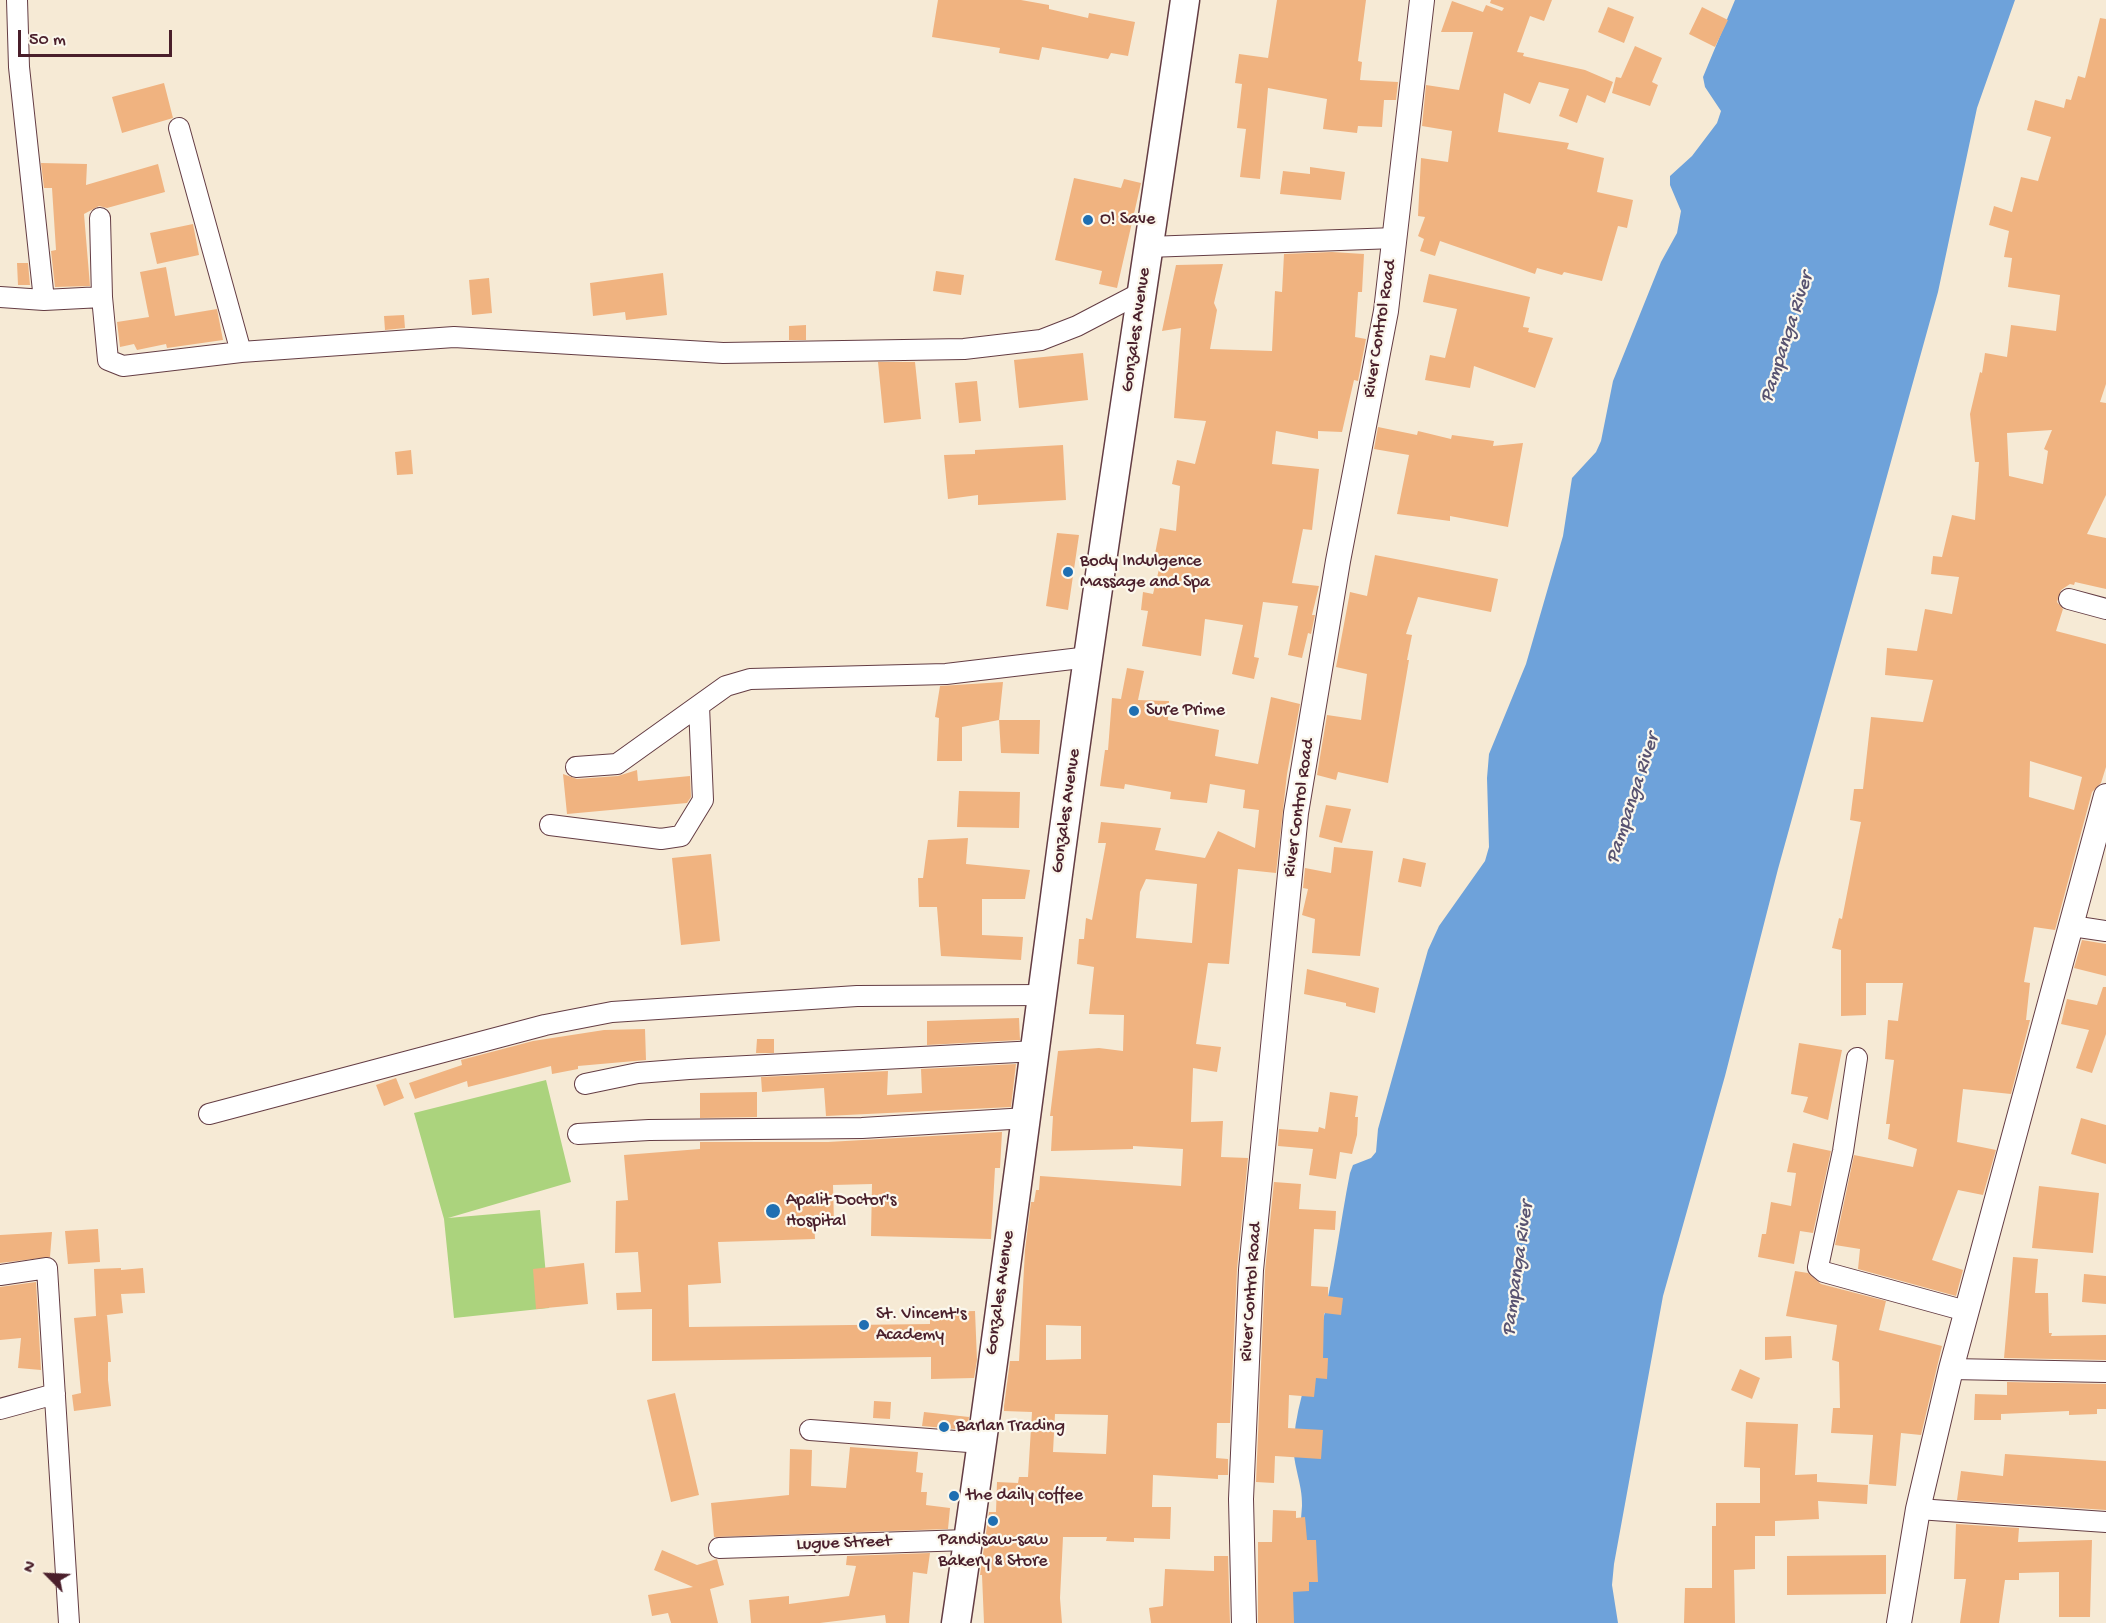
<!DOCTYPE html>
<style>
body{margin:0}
#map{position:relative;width:2106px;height:1623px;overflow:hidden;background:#f6ead5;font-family:"Gochi Hand",sans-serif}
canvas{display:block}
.north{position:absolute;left:18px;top:1545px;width:60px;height:60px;-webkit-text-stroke:4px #fbf7ec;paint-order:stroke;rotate:294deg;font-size:16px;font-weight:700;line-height:24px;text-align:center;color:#4a1f2b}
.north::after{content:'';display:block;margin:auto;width:21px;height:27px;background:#4a1f2b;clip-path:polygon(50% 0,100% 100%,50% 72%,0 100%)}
.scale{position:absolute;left:18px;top:30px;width:154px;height:27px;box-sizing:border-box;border:3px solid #4a1f2b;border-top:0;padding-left:8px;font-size:18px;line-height:21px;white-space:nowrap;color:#4a1f2b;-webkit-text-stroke:4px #fbf7ec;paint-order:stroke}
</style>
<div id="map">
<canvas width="2106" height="1623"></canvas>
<div class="north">N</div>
<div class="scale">50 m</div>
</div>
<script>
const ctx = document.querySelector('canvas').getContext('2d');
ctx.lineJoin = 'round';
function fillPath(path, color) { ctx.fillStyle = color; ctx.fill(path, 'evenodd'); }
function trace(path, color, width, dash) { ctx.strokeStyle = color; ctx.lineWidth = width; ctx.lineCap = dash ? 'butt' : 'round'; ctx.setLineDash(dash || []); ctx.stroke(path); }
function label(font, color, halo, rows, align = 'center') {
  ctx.font = font + ' "Gochi Hand",sans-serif'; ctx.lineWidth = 4.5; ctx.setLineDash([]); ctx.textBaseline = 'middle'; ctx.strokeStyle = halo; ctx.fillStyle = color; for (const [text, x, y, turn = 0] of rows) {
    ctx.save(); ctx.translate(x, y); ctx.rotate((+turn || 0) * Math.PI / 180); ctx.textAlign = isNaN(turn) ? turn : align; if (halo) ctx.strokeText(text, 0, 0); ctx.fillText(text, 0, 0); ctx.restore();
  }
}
fillPath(new Path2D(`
 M 546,1080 L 571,1182 L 448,1218 L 540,1210 L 549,1308 L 454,1318 L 444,1219 L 414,1113 Z`), '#abd37d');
fillPath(new Path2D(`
 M 1735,0 L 2015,0 L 1977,108 L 1938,292 L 1778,869 L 1725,1076 L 1663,1296 L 1614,1564 L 1612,1585 L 1618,1623 L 1283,1623 C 1289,1585 1300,1545 1302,1506 C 1303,1483 1291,1462 1294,1439 C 1297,1400 1313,1363 1322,1325 C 1334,1275 1340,1224 1350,1173 L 1353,1165 L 1371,1158 L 1376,1152 L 1378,1129 L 1428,950 L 1439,926 L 1485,861 L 1489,847 L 1487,778 L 1489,754 L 1526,664 L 1563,536 L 1572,478 L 1596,452 L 1601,441 L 1613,381 L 1661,262 L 1677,233 L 1681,211 L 1670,185 L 1670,176 L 1692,156 L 1717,123 L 1721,111 L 1705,87 L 1703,77 Z`), '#6ea2da');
fillPath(new Path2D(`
 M 938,0 L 1021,0 L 1049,5 L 1049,9 L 1088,18 L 1089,13 L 1135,22 L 1128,56 L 1111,53 L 1108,59 L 1042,47 L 1039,60 L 999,53 L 1000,48 L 932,37 Z
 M 1277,0 L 1366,0 L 1358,61 L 1362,62 L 1360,80 L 1398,82 L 1396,100 L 1384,100 L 1382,127 L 1358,126 L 1357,133 L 1323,129 L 1327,99 L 1268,88 L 1260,179 L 1240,177 L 1246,129 L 1237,128 L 1242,84 L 1235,83 L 1239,54 L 1268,58 Z
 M 1491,0 L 1552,0 L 1544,21 L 1530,16 L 1517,52 L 1524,53 L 1523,56 L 1585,70 L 1613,82 L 1605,103 L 1587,95 L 1577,123 L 1559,116 L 1569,89 L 1539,82 L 1530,104 L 1504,93 L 1498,132 L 1569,143 L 1567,149 L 1604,158 L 1597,192 L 1633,200 L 1627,228 L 1618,226 L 1602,281 L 1564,272 L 1562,275 L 1537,268 L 1535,274 L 1440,241 L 1435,256 L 1420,251 L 1424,239 L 1418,236 L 1425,217 L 1418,216 L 1421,158 L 1448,162 L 1452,131 L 1422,126 L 1426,85 L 1459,90 L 1473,32 L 1441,32 L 1452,1 L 1483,12 L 1486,5 L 1502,11 L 1504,8 L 1490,3 Z
 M 1608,7 L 1634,17 L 1624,43 L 1598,32 Z
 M 1702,7 L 1728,20 L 1715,47 L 1689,34 Z
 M 2100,18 L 2106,19 L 2106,384 L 2100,402 L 2106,403 L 2106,495 L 2087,534 L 2106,538 L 2106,589 L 2075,582 L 2074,585 L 2070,584 L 2061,590 L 2057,602 L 2063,609 L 2056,631 L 2106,644 L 2106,767 L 2101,783 L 2092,792 L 2055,930 L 2034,927 L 2024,982 L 2030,983 L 2026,1020 L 2030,1020 L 2011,1094 L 1963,1089 L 1957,1142 L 1996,1150 L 1983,1195 L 1958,1190 L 1932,1260 L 1963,1270 L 1956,1296 L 1858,1269 L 1860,1249 L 1835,1245 L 1854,1155 L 1913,1167 L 1917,1149 L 1888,1139 L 1890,1124 L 1886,1124 L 1894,1060 L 1885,1059 L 1888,1020 L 1898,1021 L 1903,983 L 1866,983 L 1866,1015 L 1841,1016 L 1841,950 L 1832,948 L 1839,918 L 1842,919 L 1861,822 L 1850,820 L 1854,789 L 1863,789 L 1871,717 L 1923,722 L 1933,680 L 1885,675 L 1887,648 L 1917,651 L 1925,609 L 1952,614 L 1959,577 L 1931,574 L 1933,556 L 1942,557 L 1952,515 L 1975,520 L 1979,462 L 1975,462 L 1970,414 L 1980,372 L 1982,373 L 1985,353 L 2007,357 L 2011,325 L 2056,331 L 2060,295 L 2008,287 L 2012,258 L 2004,257 L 2009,231 L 1989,225 L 1994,206 L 2012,212 L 2021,177 L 2038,181 L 2051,137 L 2027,130 L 2035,100 L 2064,108 L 2066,99 L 2071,100 L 2078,76 L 2085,78 ZM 2052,430 L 2044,449 L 2048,451 L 2043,484 L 2009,476 L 2007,433 ZM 2030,761 L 2082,777 L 2074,810 L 2029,797 Z
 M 1635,46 L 1662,58 L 1652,82 L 1658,85 L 1650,106 L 1612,93 L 1616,77 L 1621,78 Z
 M 164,83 L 173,118 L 122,133 L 112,97 Z
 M 41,163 L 87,164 L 86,185 L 158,164 L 165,192 L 107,208 L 99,206 L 84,214 L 90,286 L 55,287 L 51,251 L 56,250 L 52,188 L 44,188 Z
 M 1310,167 L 1345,172 L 1341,200 L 1280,194 L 1283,171 L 1310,174 Z
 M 1074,178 L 1121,188 L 1124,179 L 1141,183 L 1117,288 L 1099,284 L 1102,271 L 1055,260 Z
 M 193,224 L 199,255 L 157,264 L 150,233 Z
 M 1332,252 L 1364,254 L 1362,292 L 1358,292 L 1355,337 L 1366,339 L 1358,381 L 1354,380 L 1342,432 L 1318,431 L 1318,439 L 1276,431 L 1272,464 L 1319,469 L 1312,530 L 1303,529 L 1292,583 L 1319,586 L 1312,615 L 1315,615 L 1311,634 L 1308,633 L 1302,658 L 1288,655 L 1298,606 L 1263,602 L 1254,657 L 1259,658 L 1254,679 L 1232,674 L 1243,625 L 1205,619 L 1201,656 L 1142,646 L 1148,611 L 1141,610 L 1143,592 L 1153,594 L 1161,561 L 1154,559 L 1160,528 L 1176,531 L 1180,486 L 1172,484 L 1177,460 L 1195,464 L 1206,421 L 1174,418 L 1181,328 L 1162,331 L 1176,265 L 1223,264 L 1214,303 L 1217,310 L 1210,349 L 1272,351 L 1275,291 L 1282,292 L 1284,254 Z
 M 17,263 L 28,263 L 30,285 L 18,285 Z
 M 166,267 L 175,316 L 217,309 L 223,340 L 167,348 L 166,344 L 137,350 L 134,344 L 120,347 L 117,322 L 149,317 L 140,272 Z
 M 936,271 L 964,275 L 961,295 L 933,291 Z
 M 663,273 L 667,315 L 626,320 L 625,312 L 593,316 L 590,283 Z
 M 1429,274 L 1530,297 L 1523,327 L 1529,328 L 1528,332 L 1553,338 L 1535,388 L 1474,366 L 1470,388 L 1425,380 L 1430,355 L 1445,358 L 1457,309 L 1423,302 Z
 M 489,278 L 492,313 L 472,315 L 469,280 Z
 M 404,315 L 405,328 L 385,330 L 384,316 Z
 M 806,325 L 806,340 L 789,340 L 789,326 Z
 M 1083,353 L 1088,400 L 1019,408 L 1014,360 Z
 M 878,362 L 915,362 L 921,419 L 884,423 Z
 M 977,381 L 981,421 L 959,423 L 955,383 Z
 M 1378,427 L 1417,435 L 1418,431 L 1451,439 L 1452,435 L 1494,441 L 1493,446 L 1523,443 L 1508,527 L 1450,516 L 1450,521 L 1397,514 L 1409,455 L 1374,449 Z
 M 1063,445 L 1066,500 L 978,505 L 978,495 L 948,499 L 944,455 L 975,454 L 975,450 Z
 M 411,450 L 413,474 L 397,475 L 395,452 Z
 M 1057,533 L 1079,535 L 1068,610 L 1046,606 Z
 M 1375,555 L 1498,579 L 1491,612 L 1418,597 L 1406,634 L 1412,635 L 1407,660 L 1409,660 L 1388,783 L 1338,772 L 1336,780 L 1317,775 L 1327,715 L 1361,720 L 1367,674 L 1336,667 L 1350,592 L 1367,596 Z
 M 1127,668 L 1144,671 L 1138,700 L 1169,701 L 1168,720 L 1219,730 L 1215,756 L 1258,764 L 1271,697 L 1300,704 L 1287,774 L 1276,873 L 1238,869 L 1229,964 L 1208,963 L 1196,1044 L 1221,1047 L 1217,1072 L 1193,1068 L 1191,1122 L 1223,1121 L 1221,1157 L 1248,1158 L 1237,1269 L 1230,1423 L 1217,1423 L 1216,1458 L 1228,1459 L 1228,1475 L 1218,1475 L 1218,1479 L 1153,1475 L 1152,1507 L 1171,1507 L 1170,1539 L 1134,1538 L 1134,1542 L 1106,1541 L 1107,1537 L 1063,1537 L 1060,1598 L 1062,1623 L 984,1623 L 982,1575 L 980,1575 L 989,1512 L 996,1512 L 997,1482 L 1018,1483 L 1019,1477 L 1028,1477 L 1032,1412 L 1004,1411 L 1004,1406 L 1010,1361 L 1019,1361 L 1025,1250 L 1031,1202 L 1034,1202 L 1036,1190 L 1039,1190 L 1040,1176 L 1181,1186 L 1183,1149 L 1133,1146 L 1133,1149 L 1051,1151 L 1053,1116 L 1050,1116 L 1058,1051 L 1099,1048 L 1123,1051 L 1124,1015 L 1089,1014 L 1094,967 L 1077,964 L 1079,939 L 1084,939 L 1086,918 L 1092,920 L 1106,843 L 1098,843 L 1101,822 L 1161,828 L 1155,850 L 1205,858 L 1218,831 L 1255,848 L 1259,810 L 1243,808 L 1245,790 L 1210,784 L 1207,803 L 1170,799 L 1171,792 L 1125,784 L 1124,789 L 1100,786 L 1105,750 L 1108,750 L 1112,698 L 1121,699 ZM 1146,879 L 1197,884 L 1192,943 L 1136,938 L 1140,892 ZM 1046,1325 L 1081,1326 L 1081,1359 L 1046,1360 ZM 1055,1414 L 1108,1415 L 1106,1454 L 1053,1452 Z
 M 1003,682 L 999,720 L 962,727 L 962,761 L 937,761 L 939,718 L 935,717 L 940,686 Z
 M 999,720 L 1040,720 L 1039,754 L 1001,753 Z
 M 637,770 L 638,781 L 690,776 L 691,797 L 687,803 L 567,814 L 563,774 L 577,779 L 618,776 Z
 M 959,791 L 1020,792 L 1019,828 L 957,827 Z
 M 1326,805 L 1351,809 L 1342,843 L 1319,837 Z
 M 968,838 L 966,864 L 1030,870 L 1025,899 L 982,899 L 982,935 L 1023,937 L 1021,960 L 941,956 L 937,907 L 919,907 L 918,878 L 923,878 L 928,840 Z
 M 1334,847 L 1373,851 L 1360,956 L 1312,953 L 1315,919 L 1302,915 L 1308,889 L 1303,888 L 1305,868 L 1331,873 Z
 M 711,854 L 720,941 L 681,945 L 672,858 Z
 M 1403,858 L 1426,863 L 1421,887 L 1398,882 Z
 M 2082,940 L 2106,944 L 2106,976 L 2074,968 Z
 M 1307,969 L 1379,988 L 1375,1013 L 1346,1006 L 1346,1003 L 1304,994 Z
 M 2103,987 L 2106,987 L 2106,1034 L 2092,1073 L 2076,1068 L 2089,1030 L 2061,1024 L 2067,999 L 2097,1005 Z
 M 1019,1018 L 1020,1040 L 927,1045 L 927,1021 Z
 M 645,1029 L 646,1060 L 578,1066 L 578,1069 L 552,1074 L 551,1066 L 468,1087 L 467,1081 L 415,1099 L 409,1083 L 462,1065 L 461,1060 L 533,1041 L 604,1030 Z
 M 757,1039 L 774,1039 L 774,1053 L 756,1053 Z
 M 1799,1043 L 1842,1050 L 1828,1120 L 1803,1112 L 1808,1097 L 1791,1094 Z
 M 1016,1064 L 1011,1107 L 826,1116 L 824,1088 L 762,1092 L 761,1077 L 888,1071 L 887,1095 L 922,1093 L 921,1069 Z
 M 396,1078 L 404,1098 L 384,1106 L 376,1085 Z
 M 757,1092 L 757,1117 L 700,1118 L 700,1093 Z
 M 1330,1092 L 1358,1096 L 1355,1117 L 1358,1117 L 1357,1135 L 1352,1154 L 1340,1152 L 1336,1179 L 1309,1175 L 1313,1149 L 1278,1146 L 1279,1129 L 1318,1132 L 1319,1127 L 1325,1129 Z
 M 2081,1118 L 2106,1125 L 2106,1164 L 2071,1154 Z
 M 1002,1132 L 1000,1168 L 995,1168 L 991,1239 L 871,1236 L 872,1184 L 833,1185 L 834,1223 L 814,1223 L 815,1239 L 718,1242 L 721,1283 L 688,1285 L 689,1327 L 930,1324 L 930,1312 L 975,1311 L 977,1360 L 974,1378 L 931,1379 L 931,1357 L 652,1361 L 652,1309 L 617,1310 L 616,1293 L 641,1292 L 638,1252 L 615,1253 L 616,1201 L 628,1200 L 624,1155 L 700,1149 L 700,1142 L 828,1142 Z
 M 1793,1143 L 1831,1151 L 1813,1233 L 1800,1231 L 1794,1264 L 1758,1257 L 1762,1234 L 1766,1234 L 1771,1202 L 1791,1206 L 1796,1173 L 1787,1172 Z
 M 1274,1182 L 1301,1184 L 1299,1209 L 1336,1211 L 1335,1230 L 1314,1229 L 1311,1286 L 1328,1287 L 1328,1296 L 1343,1298 L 1341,1315 L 1324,1313 L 1323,1358 L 1328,1358 L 1327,1379 L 1316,1378 L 1314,1397 L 1289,1395 L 1288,1428 L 1323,1430 L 1321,1459 L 1275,1456 L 1274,1483 L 1256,1482 L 1265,1271 Z
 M 2039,1186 L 2099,1193 L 2093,1253 L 2032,1248 Z
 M 98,1229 L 100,1262 L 68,1264 L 65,1231 Z
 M 52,1232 L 50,1257 L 0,1263 L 0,1235 Z
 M 2013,1257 L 2038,1259 L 2035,1293 L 2048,1293 L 2049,1333 L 2052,1333 L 2051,1336 L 2106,1335 L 2106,1360 L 2004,1358 Z
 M 584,1263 L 588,1304 L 536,1309 L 533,1269 Z
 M 121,1268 L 121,1270 L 143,1268 L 145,1293 L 121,1294 L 123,1313 L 99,1316 L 107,1315 L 111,1362 L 108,1362 L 108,1380 L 111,1406 L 74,1411 L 72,1395 L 81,1393 L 74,1318 L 96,1316 L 94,1269 Z
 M 1795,1271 L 1808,1273 L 1821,1284 L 1886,1301 L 1879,1330 L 1942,1346 L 1921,1435 L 1901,1433 L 1896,1486 L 1869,1484 L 1873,1435 L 1831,1433 L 1833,1408 L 1840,1408 L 1839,1362 L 1832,1360 L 1837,1325 L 1786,1316 Z
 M 2084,1274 L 2106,1276 L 2106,1304 L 2082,1302 Z
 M 36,1282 L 41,1370 L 18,1368 L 21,1338 L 0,1340 L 0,1287 Z
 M 1791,1336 L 1792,1358 L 1765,1360 L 1765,1337 Z
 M 1740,1369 L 1760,1378 L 1752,1399 L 1731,1390 Z
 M 2007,1382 L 2106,1384 L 2106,1409 L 2097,1409 L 2097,1414 L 2069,1415 L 2069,1411 L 2001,1414 L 2001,1420 L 1974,1420 L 1975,1394 L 2007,1395 Z
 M 675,1393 L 699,1495 L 671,1502 L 647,1400 Z
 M 874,1401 L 891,1402 L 890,1419 L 873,1418 Z
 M 924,1412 L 969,1417 L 967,1430 L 922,1426 Z
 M 1746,1422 L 1798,1424 L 1795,1475 L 1817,1474 L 1817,1482 L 1868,1485 L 1867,1504 L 1818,1501 L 1819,1519 L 1775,1521 L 1775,1536 L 1755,1536 L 1755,1569 L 1734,1570 L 1735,1623 L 1684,1623 L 1685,1588 L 1712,1588 L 1712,1526 L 1716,1526 L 1716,1503 L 1760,1503 L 1760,1468 L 1744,1467 Z
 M 850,1447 L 918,1452 L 916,1472 L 923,1473 L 921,1492 L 927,1492 L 926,1505 L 950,1508 L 948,1529 L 714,1537 L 711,1503 L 789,1495 L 790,1449 L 812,1450 L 811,1486 L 846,1488 Z
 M 2005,1454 L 2106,1461 L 2106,1510 L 1957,1500 L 1961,1471 L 2003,1476 Z
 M 1273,1510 L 1296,1511 L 1296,1518 L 1305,1517 L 1307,1540 L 1316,1540 L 1318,1582 L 1309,1582 L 1309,1591 L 1293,1592 L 1294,1623 L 1258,1623 L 1258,1542 L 1272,1542 Z
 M 1956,1524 L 2019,1528 L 2018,1542 L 2092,1540 L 2090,1617 L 2059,1617 L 2059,1572 L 2019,1573 L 2019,1580 L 2005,1580 L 1999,1623 L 1960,1623 L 1966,1579 L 1954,1579 Z
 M 662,1550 L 697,1565 L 717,1559 L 724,1585 L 710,1589 L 718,1623 L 671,1623 L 668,1613 L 652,1616 L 648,1595 L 693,1587 L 654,1570 Z
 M 930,1553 L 927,1574 L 913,1572 L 909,1623 L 886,1623 L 885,1615 L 820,1623 L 751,1623 L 749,1600 L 789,1596 L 789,1604 L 849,1596 L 856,1566 L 846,1565 L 847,1556 Z
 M 1886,1555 L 1886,1594 L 1787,1595 L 1787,1556 Z
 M 1214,1556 L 1228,1556 L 1230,1623 L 1151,1623 L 1149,1608 L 1163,1606 L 1165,1569 L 1214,1571 Z`), '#f0b380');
const minor = new Path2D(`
 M 17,0 L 19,67 L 44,300
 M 179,128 L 241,352
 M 100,218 L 102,297
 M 1148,247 L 1395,238
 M 0,297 L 44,300 L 102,297 L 108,360 L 123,366 L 241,352 L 454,337 L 723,353 L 964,349 L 1041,340 L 1077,326 L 1144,291
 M 2069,599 L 2106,609
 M 576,767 L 617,764 L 726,686 L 750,679 L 946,674 L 1089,657
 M 550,825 L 661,839 L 681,836 L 703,800 L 699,706
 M 2072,926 L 2106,931
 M 1857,1058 L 1843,1151 L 1818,1267 L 1824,1272 L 1966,1311
 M 585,1084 L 638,1073 L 689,1069 L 1037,1051
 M 209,1114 L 545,1025 L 612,1012 L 857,996 L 1044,995
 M 578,1134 L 649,1130 L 862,1128 L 1027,1118
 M 0,1275 L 47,1268 L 69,1623
 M 1951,1369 L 2106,1372
 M 0,1409 L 55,1394
 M 810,1430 L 982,1443
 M 1918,1509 L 2106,1522
 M 719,1548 L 968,1540`);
const tertiary = new Path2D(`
 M 1244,1623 L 1241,1499 L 1251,1270 L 1296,813 L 1338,561 L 1386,311 L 1422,0
 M 1899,1623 L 1918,1509 L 1951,1369 L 2106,796`);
const secondary = new Path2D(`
 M 956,1623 C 992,1381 1023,1139 1055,897 C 1094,597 1142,299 1185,0`);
trace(minor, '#643d44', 22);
trace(tertiary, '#643d44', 26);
trace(secondary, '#643d44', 31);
trace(minor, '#fff', 20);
trace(tertiary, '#fff', 24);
trace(secondary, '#fff', 28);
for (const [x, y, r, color] of [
 [1088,220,6,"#1f6fb2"],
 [1068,572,6,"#1f6fb2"],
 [1134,711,6,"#1f6fb2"],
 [773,1211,8,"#1f6fb2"],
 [864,1325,6,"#1f6fb2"],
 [944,1427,6,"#1f6fb2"],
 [954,1496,6,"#1f6fb2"],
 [993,1521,6,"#1f6fb2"]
]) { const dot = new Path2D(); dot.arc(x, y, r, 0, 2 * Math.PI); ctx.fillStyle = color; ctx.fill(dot); trace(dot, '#fbf7ec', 2); }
label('18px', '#4a1f2b', '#fbf7ec', [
 ["O! Save",1100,220],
 ["Body Indulgence",1080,562],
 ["Massage and Spa",1080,583],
 ["Sure Prime",1146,711],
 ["Apalit Doctor's",786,1201],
 ["Hospital",786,1222],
 ["St. Vincent's",876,1315],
 ["Academy",876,1336],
 ["Barlan Trading",956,1427],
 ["the daily coffee",966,1496],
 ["Pandisaw-saw",993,1541,"center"],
 ["Bakery & Store",993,1562,"center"]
], 'left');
label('18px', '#4a1f2b', '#fbf7ec', [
 ["River Control Road",1381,329,-81],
 ["Gonzales Avenue",1137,330,-82],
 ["River Control Road",1300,808,-82],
 ["Gonzales Avenue",1067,811,-82],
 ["River Control Road",1252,1292,-86],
 ["Gonzales Avenue",1001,1293,-82],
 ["Lugue Street",844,1544,-2]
]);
label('italic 20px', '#585371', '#fbf7ec', [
 ["Pampanga River",1788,338,-72],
 ["Pampanga River",1634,799,-72],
 ["Pampanga River",1519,1269,-82]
]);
</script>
